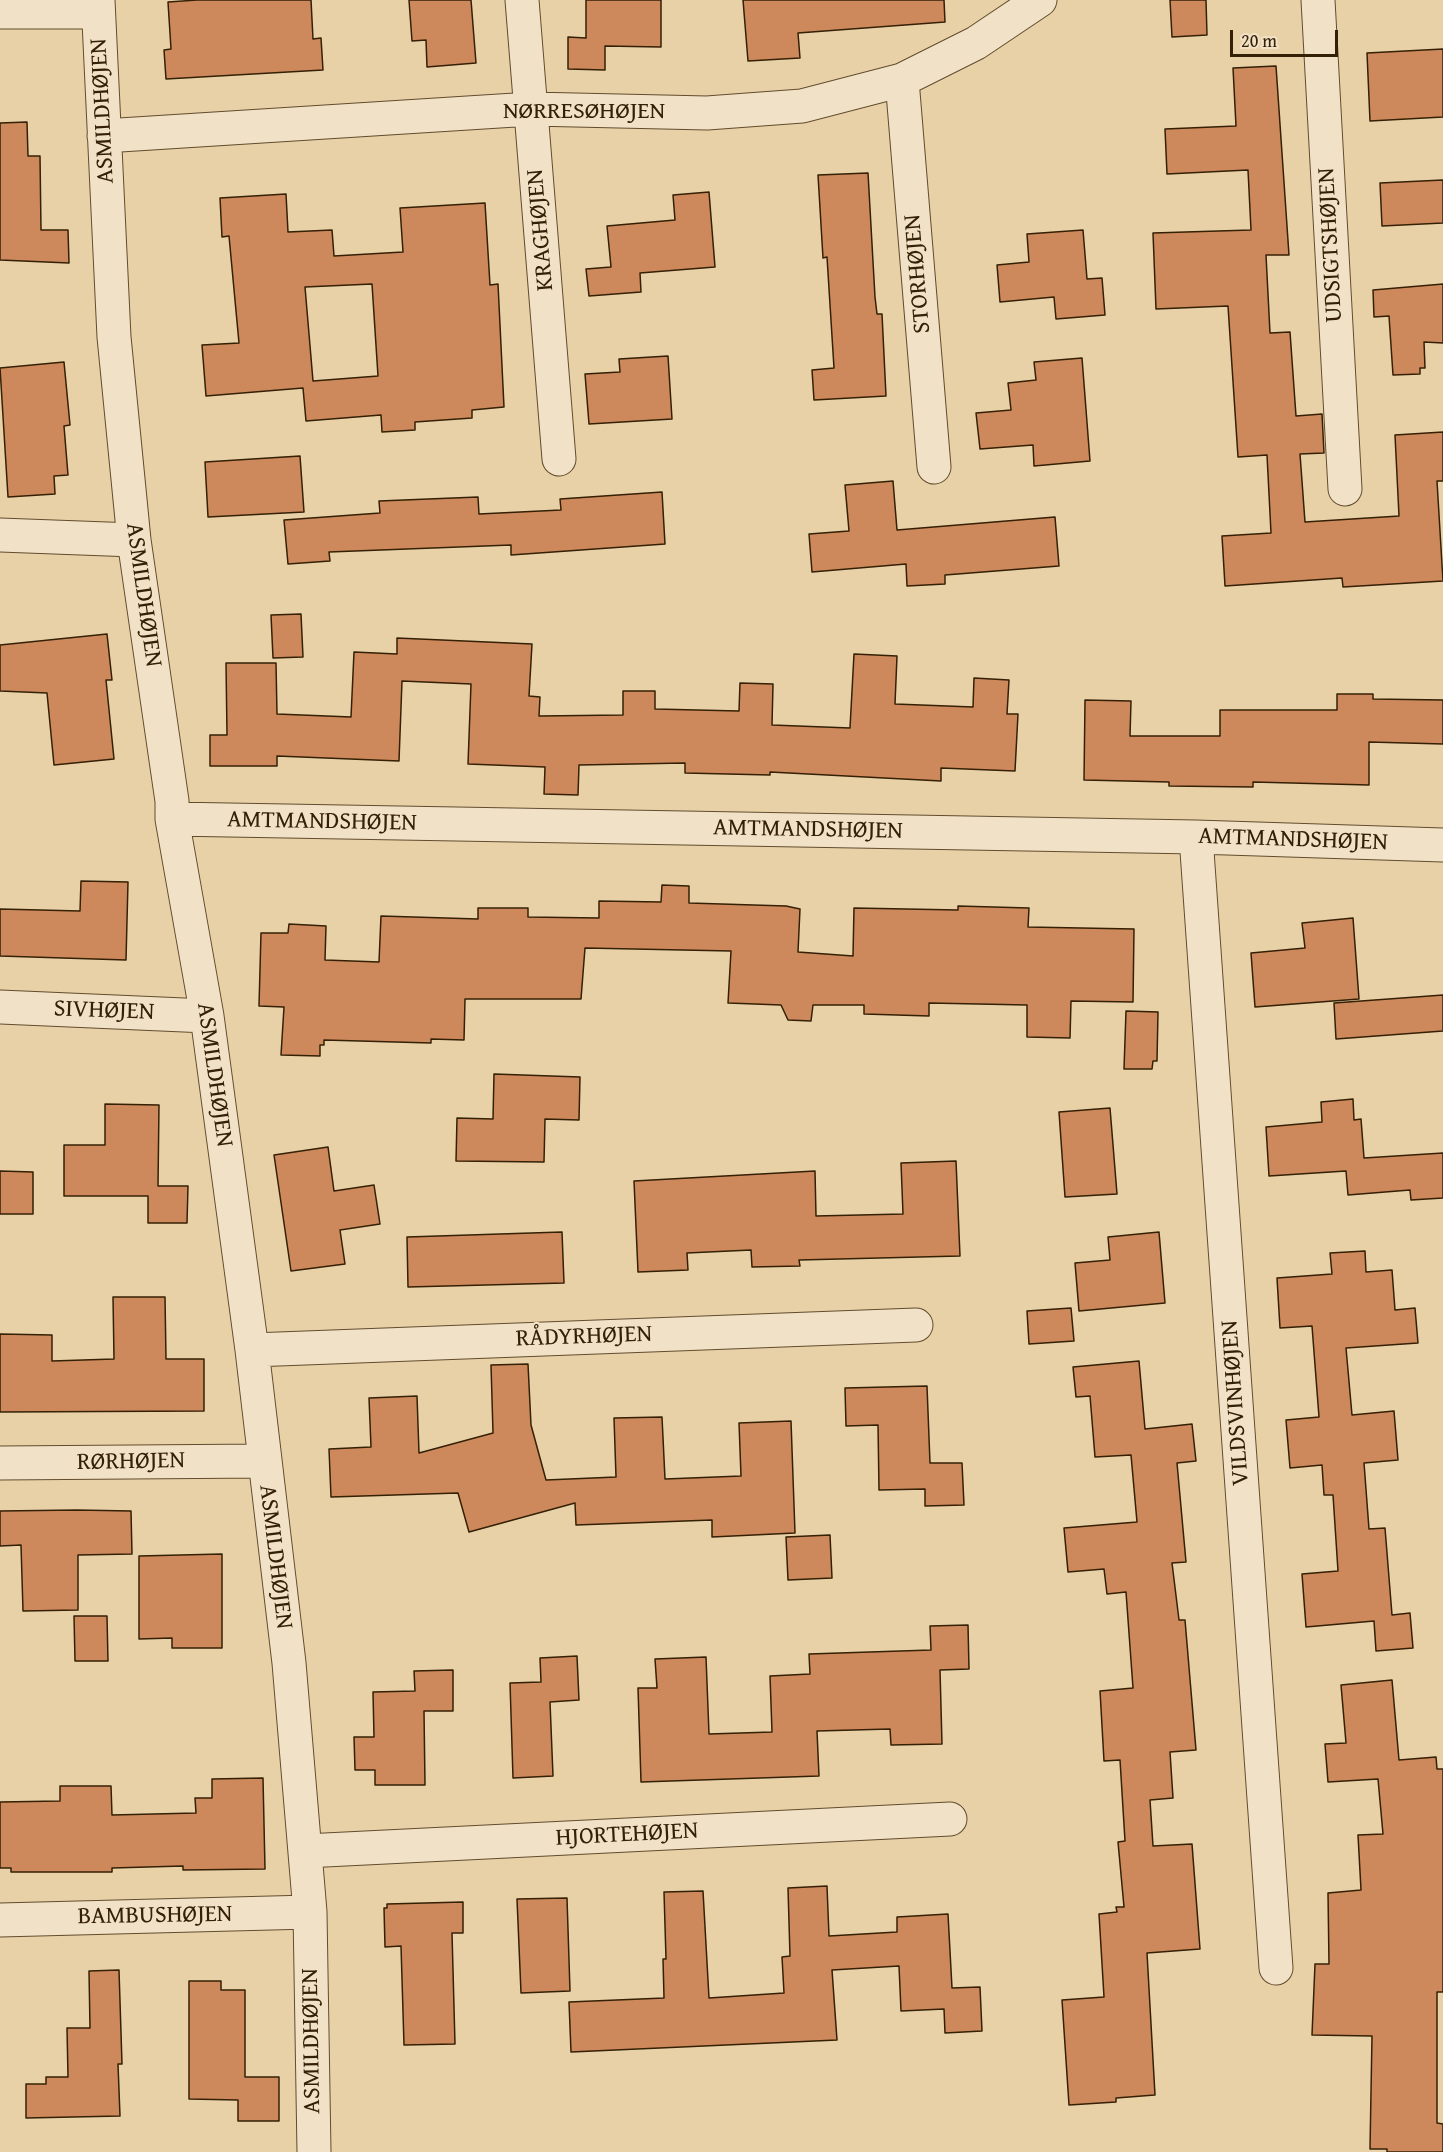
<!DOCTYPE html>
<meta charset="utf-8">
<style>
body{margin:0}
#map{position:relative;width:1443px;height:2152px;overflow:hidden;background:#e9d1a7;font-family:"Gentium Book Plus",serif}
canvas{display:block}
.scale{position:absolute;left:1230px;top:30px;width:108px;height:27px;box-sizing:border-box;border:3px solid #342005;border-top:0;padding-left:8px;font-size:18px;line-height:21px;white-space:nowrap;color:#342005;-webkit-text-stroke:4px #f1e1c6;paint-order:stroke}
</style>
<div id="map">
<canvas width="1443" height="2152"></canvas>
<div class="scale">20 m</div>
</div>
<script>
const ctx = document.querySelector('canvas').getContext('2d');
ctx.lineJoin = 'round';
function fillPath(path, color) { ctx.fillStyle = color; ctx.fill(path, 'evenodd'); }
function trace(path, color, width, dash) { ctx.strokeStyle = color; ctx.lineWidth = width; ctx.lineCap = dash ? 'butt' : 'round'; ctx.setLineDash(dash || []); ctx.stroke(path); }
function label(font, color, halo, rows, align = 'center') {
  ctx.font = font + ' "Gentium Book Plus",serif'; ctx.lineWidth = 4.5; ctx.setLineDash([]); ctx.textBaseline = 'middle'; ctx.strokeStyle = halo; ctx.fillStyle = color; for (const [text, x, y, turn = 0] of rows) {
    ctx.save(); ctx.translate(x, y); ctx.rotate((+turn || 0) * Math.PI / 180); ctx.textAlign = isNaN(turn) ? turn : align; if (halo) ctx.strokeText(text, 0, 0); ctx.fillText(text, 0, 0); ctx.restore();
  }
}
const building = new Path2D(`
 M 197,0 L 311,0 L 313,39 L 321,38 L 323,70 L 166,79 L 164,50 L 171,49 L 168,2 Z
 M 409,0 L 471,0 L 476,63 L 427,67 L 426,40 L 412,41 Z
 M 586,0 L 661,0 L 661,47 L 605,46 L 605,70 L 568,69 L 568,37 L 586,38 Z
 M 743,0 L 944,0 L 945,22 L 798,33 L 800,58 L 748,61 Z
 M 1170,0 L 1206,0 L 1207,35 L 1172,37 Z
 M 1443,49 L 1443,117 L 1370,121 L 1367,53 Z
 M 1276,66 L 1289,255 L 1266,255 L 1270,333 L 1290,332 L 1296,416 L 1322,414 L 1324,453 L 1300,454 L 1305,522 L 1399,516 L 1395,435 L 1443,432 L 1443,481 L 1437,481 L 1443,581 L 1343,587 L 1342,578 L 1225,586 L 1222,536 L 1271,533 L 1267,455 L 1238,457 L 1228,306 L 1156,309 L 1153,233 L 1251,230 L 1248,170 L 1167,174 L 1165,129 L 1236,126 L 1233,68 Z
 M 27,122 L 28,156 L 40,156 L 41,230 L 68,230 L 69,263 L 0,260 L 0,123 Z
 M 868,173 L 875,297 L 877,314 L 882,314 L 886,396 L 814,400 L 812,370 L 834,368 L 827,257 L 823,258 L 818,175 Z
 M 1443,180 L 1443,223 L 1382,226 L 1380,183 Z
 M 709,192 L 715,267 L 640,273 L 641,292 L 589,296 L 586,269 L 611,267 L 607,226 L 675,220 L 673,195 Z
 M 286,194 L 288,232 L 332,230 L 334,256 L 403,252 L 400,208 L 485,203 L 490,285 L 498,284 L 504,407 L 472,410 L 472,418 L 415,422 L 415,430 L 382,432 L 381,415 L 306,421 L 303,388 L 206,396 L 202,345 L 239,343 L 229,236 L 222,237 L 220,198 ZM 372,284 L 378,376 L 313,381 L 305,287 Z
 M 1083,230 L 1087,279 L 1102,278 L 1105,315 L 1056,319 L 1054,297 L 1000,302 L 997,265 L 1029,262 L 1027,234 Z
 M 1443,284 L 1443,343 L 1424,342 L 1425,368 L 1420,368 L 1420,374 L 1393,375 L 1389,316 L 1374,317 L 1373,290 Z
 M 668,356 L 672,419 L 589,424 L 585,374 L 620,372 L 619,359 Z
 M 1082,358 L 1090,461 L 1034,466 L 1033,445 L 980,449 L 976,413 L 1011,410 L 1008,383 L 1036,380 L 1034,362 Z
 M 64,362 L 70,425 L 64,426 L 68,475 L 54,476 L 55,494 L 8,497 L 0,368 Z
 M 300,456 L 304,512 L 208,517 L 205,462 Z
 M 893,481 L 897,530 L 1055,517 L 1059,566 L 945,575 L 945,584 L 907,586 L 906,564 L 812,572 L 809,534 L 849,531 L 845,485 Z
 M 662,492 L 665,544 L 511,555 L 511,545 L 329,552 L 330,561 L 288,564 L 284,520 L 380,513 L 379,501 L 478,497 L 479,514 L 561,510 L 560,499 Z
 M 301,614 L 303,657 L 273,658 L 271,615 Z
 M 107,634 L 112,680 L 106,680 L 114,759 L 54,765 L 47,693 L 0,691 L 0,645 Z
 M 397,638 L 532,644 L 529,696 L 540,697 L 539,716 L 623,715 L 623,691 L 655,691 L 655,709 L 739,711 L 740,683 L 773,684 L 772,725 L 850,728 L 854,654 L 897,656 L 895,704 L 973,707 L 974,678 L 1009,680 L 1007,714 L 1018,714 L 1015,771 L 941,768 L 941,781 L 770,772 L 770,775 L 685,773 L 685,763 L 579,765 L 578,795 L 544,794 L 545,767 L 468,764 L 471,684 L 402,681 L 399,761 L 277,756 L 277,766 L 210,766 L 210,735 L 227,735 L 226,663 L 276,663 L 277,714 L 351,717 L 354,652 L 397,654 Z
 M 1337,694 L 1373,694 L 1373,699 L 1443,700 L 1443,744 L 1369,742 L 1369,785 L 1253,782 L 1253,787 L 1169,786 L 1169,782 L 1084,780 L 1085,700 L 1131,701 L 1130,736 L 1220,736 L 1220,710 L 1337,710 Z
 M 81,881 L 128,882 L 126,960 L 0,956 L 0,909 L 80,911 Z
 M 662,885 L 689,886 L 689,903 L 786,906 L 800,909 L 798,952 L 853,956 L 854,908 L 958,910 L 958,906 L 1029,908 L 1028,927 L 1134,929 L 1133,1002 L 1071,1001 L 1070,1038 L 1027,1037 L 1027,1005 L 929,1003 L 929,1016 L 864,1014 L 864,1005 L 813,1005 L 811,1021 L 788,1020 L 781,1005 L 728,1003 L 731,951 L 585,948 L 581,999 L 465,999 L 464,1040 L 431,1039 L 431,1043 L 324,1040 L 324,1045 L 320,1045 L 320,1056 L 281,1055 L 284,1007 L 259,1006 L 261,933 L 288,933 L 289,924 L 326,926 L 325,960 L 379,962 L 381,916 L 478,919 L 478,908 L 528,908 L 528,917 L 599,918 L 599,901 L 661,902 Z
 M 1353,918 L 1359,999 L 1255,1007 L 1251,953 L 1305,948 L 1302,923 Z
 M 1443,995 L 1443,1031 L 1336,1039 L 1334,1003 Z
 M 1126,1011 L 1158,1012 L 1157,1061 L 1153,1061 L 1152,1069 L 1124,1069 Z
 M 494,1074 L 580,1077 L 579,1120 L 545,1119 L 544,1162 L 456,1161 L 457,1118 L 493,1119 Z
 M 1353,1099 L 1354,1120 L 1361,1119 L 1364,1158 L 1443,1153 L 1443,1198 L 1411,1200 L 1410,1190 L 1348,1195 L 1346,1171 L 1269,1176 L 1266,1127 L 1322,1122 L 1321,1102 Z
 M 105,1104 L 159,1105 L 158,1186 L 188,1186 L 187,1223 L 148,1223 L 148,1196 L 64,1196 L 64,1145 L 105,1145 Z
 M 1110,1108 L 1117,1194 L 1065,1197 L 1059,1112 Z
 M 328,1147 L 334,1191 L 374,1185 L 380,1224 L 340,1230 L 345,1264 L 291,1271 L 274,1155 Z
 M 956,1161 L 960,1256 L 799,1260 L 800,1266 L 752,1267 L 751,1250 L 687,1253 L 688,1270 L 638,1272 L 634,1181 L 815,1171 L 816,1216 L 903,1214 L 901,1163 Z
 M 0,1171 L 33,1172 L 33,1214 L 0,1214 Z
 M 562,1232 L 564,1283 L 408,1287 L 407,1237 Z
 M 1159,1232 L 1165,1303 L 1079,1311 L 1075,1263 L 1110,1260 L 1108,1237 Z
 M 1365,1251 L 1366,1272 L 1392,1270 L 1395,1310 L 1415,1308 L 1418,1343 L 1346,1348 L 1352,1415 L 1394,1411 L 1398,1460 L 1364,1463 L 1369,1529 L 1385,1528 L 1392,1615 L 1410,1613 L 1413,1648 L 1376,1651 L 1374,1621 L 1306,1627 L 1302,1574 L 1338,1571 L 1333,1495 L 1324,1495 L 1322,1465 L 1290,1468 L 1286,1420 L 1319,1417 L 1312,1326 L 1280,1328 L 1277,1278 L 1332,1274 L 1330,1253 Z
 M 113,1297 L 165,1297 L 166,1359 L 204,1359 L 204,1411 L 0,1412 L 0,1334 L 52,1335 L 52,1361 L 114,1359 Z
 M 1071,1308 L 1074,1341 L 1029,1344 L 1027,1311 Z
 M 1139,1361 L 1145,1429 L 1192,1424 L 1196,1461 L 1177,1463 L 1186,1562 L 1172,1563 L 1179,1620 L 1185,1620 L 1196,1750 L 1170,1752 L 1173,1798 L 1150,1800 L 1153,1846 L 1192,1844 L 1200,1949 L 1147,1953 L 1155,2095 L 1116,2098 L 1116,2102 L 1069,2105 L 1062,2000 L 1104,1997 L 1099,1914 L 1117,1912 L 1116,1907 L 1124,1907 L 1118,1842 L 1125,1841 L 1120,1760 L 1104,1761 L 1100,1691 L 1133,1688 L 1126,1592 L 1107,1594 L 1104,1569 L 1068,1572 L 1064,1528 L 1137,1522 L 1131,1455 L 1095,1457 L 1090,1396 L 1076,1397 L 1073,1367 Z
 M 528,1364 L 531,1425 L 546,1480 L 616,1477 L 614,1418 L 662,1417 L 665,1479 L 741,1476 L 739,1423 L 791,1421 L 795,1533 L 712,1537 L 712,1520 L 576,1525 L 575,1503 L 469,1532 L 458,1493 L 331,1497 L 329,1449 L 371,1447 L 369,1398 L 417,1396 L 419,1453 L 493,1433 L 491,1365 Z
 M 927,1386 L 930,1463 L 962,1463 L 964,1505 L 925,1506 L 925,1489 L 879,1490 L 878,1425 L 846,1426 L 845,1388 Z
 M 77,1510 L 131,1511 L 132,1554 L 78,1555 L 78,1610 L 23,1611 L 21,1545 L 0,1546 L 0,1511 Z
 M 830,1535 L 832,1578 L 788,1580 L 786,1537 Z
 M 222,1554 L 222,1648 L 172,1648 L 172,1638 L 139,1639 L 139,1556 Z
 M 74,1616 L 107,1616 L 108,1661 L 75,1661 Z
 M 968,1625 L 969,1669 L 940,1670 L 942,1744 L 891,1745 L 890,1729 L 817,1731 L 819,1776 L 641,1782 L 638,1688 L 657,1688 L 655,1659 L 706,1657 L 709,1734 L 772,1732 L 770,1676 L 810,1674 L 809,1654 L 931,1650 L 930,1626 Z
 M 577,1656 L 579,1700 L 550,1702 L 553,1776 L 513,1778 L 510,1683 L 541,1682 L 540,1658 Z
 M 453,1670 L 453,1711 L 424,1711 L 425,1785 L 375,1785 L 375,1770 L 355,1770 L 354,1737 L 374,1737 L 373,1692 L 415,1691 L 414,1671 Z
 M 1392,1680 L 1399,1760 L 1436,1757 L 1437,1769 L 1443,1769 L 1443,1992 L 1437,1992 L 1437,2123 L 1443,2124 L 1443,2152 L 1387,2152 L 1387,2149 L 1370,2149 L 1372,2036 L 1312,2035 L 1315,1964 L 1329,1964 L 1328,1893 L 1361,1890 L 1358,1835 L 1383,1834 L 1378,1779 L 1328,1782 L 1325,1744 L 1346,1743 L 1341,1685 Z
 M 263,1778 L 265,1869 L 183,1870 L 183,1866 L 112,1868 L 112,1872 L 11,1872 L 11,1868 L 0,1868 L 0,1802 L 60,1801 L 60,1786 L 111,1786 L 112,1815 L 196,1813 L 195,1798 L 212,1798 L 212,1779 Z
 M 827,1886 L 829,1936 L 897,1932 L 897,1917 L 948,1914 L 952,1988 L 980,1987 L 982,2031 L 945,2033 L 944,2009 L 901,2011 L 899,1966 L 832,1970 L 837,2040 L 571,2052 L 569,2002 L 664,1998 L 663,1959 L 666,1959 L 664,1892 L 703,1891 L 709,1998 L 784,1993 L 782,1957 L 790,1956 L 788,1888 Z
 M 567,1898 L 570,1991 L 521,1993 L 517,1899 Z
 M 463,1902 L 463,1933 L 452,1933 L 455,2044 L 404,2045 L 401,1946 L 385,1947 L 384,1908 L 387,1908 L 387,1904 Z
 M 119,1970 L 122,2064 L 118,2064 L 120,2116 L 26,2118 L 26,2084 L 46,2084 L 46,2077 L 68,2077 L 67,2028 L 90,2028 L 89,1971 Z
 M 189,1981 L 221,1981 L 221,1990 L 245,1990 L 245,2077 L 279,2077 L 279,2121 L 238,2121 L 238,2100 L 189,2099 Z`);
fillPath(building, '#cd895c');
trace(building, '#342005', 1.5);
const street = new Path2D(`
 M 98,0 L 114,337 L 134,540 L 172,801 L 172,819 L 207,1016 L 252,1350 L 289,1663 L 310,1912 L 314,2152
 M 522,0 L 559,459
 M 1318,0 L 1345,489
 M 0,12 L 98,12
 M 902,80 L 934,467
 M 104,136 L 531,109 L 707,113 L 802,106 L 902,80 L 976,43 L 1040,0
 M 0,535 L 134,540
 M 172,819 L 1196,837 L 1443,845
 M 1196,837 L 1276,1968
 M 0,1007 L 207,1016
 M 252,1350 L 916,1325
 M 0,1463 L 263,1461
 M 305,1851 L 950,1819
 M 0,1920 L 310,1912`);
trace(street, '#614c2e', 35);
trace(street, '#f1e1c6', 33);
label('24px', '#342005', '#f1e1c6', [
 ["ASMILDHØJEN",103,111,-93],
 ["NØRRESØHØJEN",584,112],
 ["KRAGHØJEN",541,230,-95],
 ["UDSIGTSHØJEN",1331,245,-93],
 ["STORHØJEN",918,274,-95],
 ["ASMILDHØJEN",143,595,82],
 ["AMTMANDSHØJEN",322,822,1],
 ["AMTMANDSHØJEN",808,830,1],
 ["AMTMANDSHØJEN",1293,840,2],
 ["SIVHØJEN",104,1011,2],
 ["ASMILDHØJEN",214,1075,82],
 ["RÅDYRHØJEN",584,1337,-2],
 ["VILDSVINHØJEN",1236,1403,-94],
 ["RØRHØJEN",131,1462,-1],
 ["ASMILDHØJEN",275,1557,83],
 ["HJORTEHØJEN",627,1835,-3],
 ["BAMBUSHØJEN",155,1916,-1],
 ["ASMILDHØJEN",312,2041,-91]
]);
</script>
